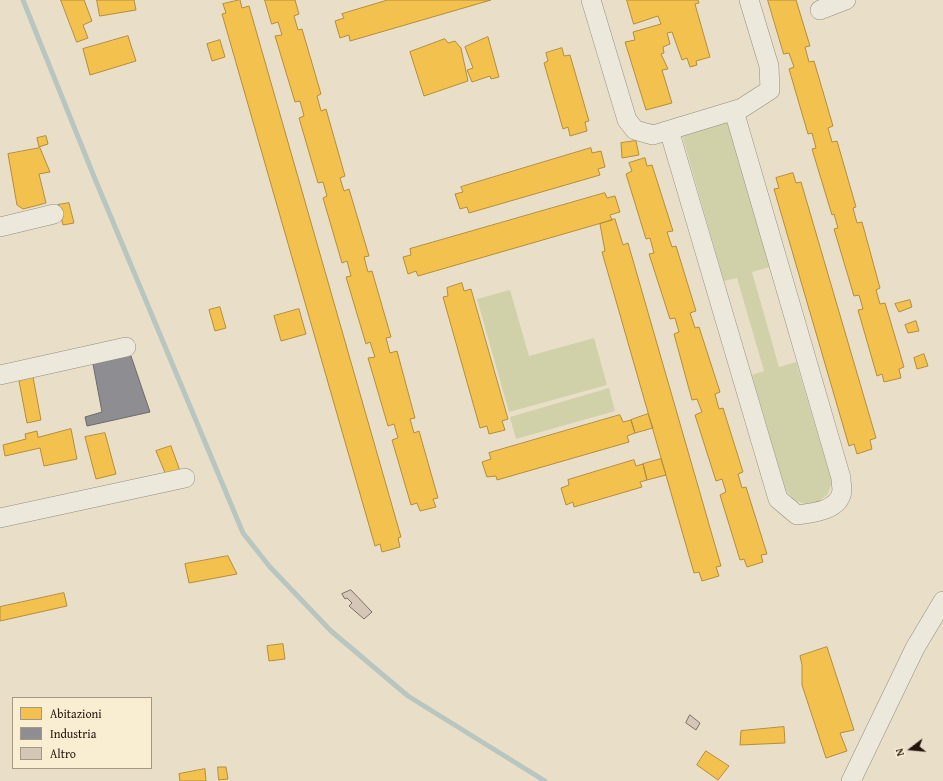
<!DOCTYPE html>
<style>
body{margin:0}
#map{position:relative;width:943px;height:781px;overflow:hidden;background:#e9dfc8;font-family:"Gentium Book Plus",serif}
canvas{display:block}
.legend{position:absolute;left:12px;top:697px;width:140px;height:72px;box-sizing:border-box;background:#faeed2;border:1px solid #a49783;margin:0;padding:5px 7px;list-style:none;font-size:12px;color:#22140d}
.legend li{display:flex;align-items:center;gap:8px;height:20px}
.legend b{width:20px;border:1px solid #a49783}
.north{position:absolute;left:891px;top:729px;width:40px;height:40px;-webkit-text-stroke:3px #faeed2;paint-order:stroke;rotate:254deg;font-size:11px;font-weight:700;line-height:16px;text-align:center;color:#22140d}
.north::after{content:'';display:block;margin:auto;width:14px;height:18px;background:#22140d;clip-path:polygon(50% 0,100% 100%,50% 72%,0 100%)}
</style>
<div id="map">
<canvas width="943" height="781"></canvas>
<ul class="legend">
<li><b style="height:11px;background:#f2c14e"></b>Abitazioni</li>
<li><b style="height:11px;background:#8d8d92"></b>Industria</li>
<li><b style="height:11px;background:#d5c6b7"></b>Altro</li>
</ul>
<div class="north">N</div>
</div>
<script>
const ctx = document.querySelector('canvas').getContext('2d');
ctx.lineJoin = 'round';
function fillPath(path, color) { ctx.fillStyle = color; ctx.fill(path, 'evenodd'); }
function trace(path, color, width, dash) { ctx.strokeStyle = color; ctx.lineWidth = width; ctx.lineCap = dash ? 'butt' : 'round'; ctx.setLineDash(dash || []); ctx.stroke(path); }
fillPath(new Path2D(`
 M 728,122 L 770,267 L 752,272 L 779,367 L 796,362 L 832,482 L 828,494 L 818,502 L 805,504 L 794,500 L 785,489 L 752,375 L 764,371 L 737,278 L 724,281 L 682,135 Z
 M 510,290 L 529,356 L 594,338 L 607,385 L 509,412 L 477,299 Z
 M 609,388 L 615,411 L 516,439 L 510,417 Z`), '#d1d1a9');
const homes = new Path2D(`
 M 61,0 L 84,0 L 92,21 L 83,25 L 88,38 L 77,42 Z
 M 97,0 L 134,0 L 136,10 L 100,16 Z
 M 240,0 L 242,8 L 249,6 L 401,537 L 398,538 L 400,547 L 382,552 L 380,544 L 375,546 L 222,14 L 226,13 L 223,4 Z
 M 265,0 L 295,0 L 299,14 L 294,16 L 298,30 L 302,29 L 321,94 L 317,96 L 321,111 L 326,109 L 345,176 L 340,178 L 344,191 L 349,189 L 369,256 L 364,257 L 368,272 L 372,271 L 391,337 L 386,338 L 390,353 L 397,351 L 415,418 L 410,419 L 414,433 L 419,431 L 438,498 L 433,499 L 436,507 L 420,511 L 417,503 L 411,505 L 392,440 L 398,438 L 394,424 L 388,426 L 368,358 L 375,357 L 370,342 L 366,344 L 346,277 L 351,276 L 347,261 L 342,263 L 323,198 L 327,196 L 323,182 L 318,183 L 299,118 L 304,116 L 300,101 L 295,102 L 275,36 L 282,35 L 278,22 L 272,24 Z
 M 388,0 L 491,0 L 350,41 L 349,35 L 340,38 L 335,21 L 344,18 L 342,14 Z
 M 627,0 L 698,0 L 699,3 L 695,4 L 710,57 L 696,61 L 697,65 L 690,67 L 687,58 L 682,60 L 672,32 L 667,33 L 670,44 L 663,47 L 664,53 L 661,54 L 668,69 L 662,70 L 672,103 L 646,110 L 625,42 L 635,40 L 633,32 L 661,24 L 658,16 L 634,24 Z
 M 768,0 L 796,0 L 810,46 L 805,47 L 809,62 L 814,61 L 833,126 L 828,128 L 832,142 L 837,141 L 856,207 L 853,208 L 857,223 L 862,222 L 880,288 L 876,290 L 880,304 L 885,303 L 904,367 L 899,369 L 901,378 L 884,382 L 882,374 L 877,376 L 858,310 L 863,309 L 859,295 L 854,296 L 834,229 L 838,228 L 834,214 L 832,215 L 812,149 L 816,148 L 812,133 L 808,134 L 789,69 L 794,67 L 789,53 L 784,54 Z
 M 128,36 L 136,61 L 90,75 L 83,49 Z
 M 488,37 L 499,77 L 491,79 L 490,76 L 472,82 L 467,70 L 473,68 L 465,47 Z
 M 445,39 L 448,43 L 455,41 L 461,48 L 468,81 L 424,96 L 410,52 Z
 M 220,40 L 225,57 L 212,61 L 207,44 Z
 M 562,48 L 564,56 L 570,55 L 589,121 L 585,122 L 587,131 L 570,136 L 568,127 L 563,129 L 544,63 L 548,61 L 546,53 Z
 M 46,136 L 48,144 L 39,147 L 37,138 Z
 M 636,141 L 639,155 L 622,158 L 621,143 Z
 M 40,148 L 50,172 L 39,174 L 46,203 L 23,209 L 17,205 L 8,154 Z
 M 591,148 L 592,153 L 601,151 L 605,167 L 598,169 L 600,175 L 469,213 L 467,207 L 460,209 L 455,194 L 463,192 L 461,187 Z
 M 645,158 L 647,166 L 652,165 L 673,231 L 667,232 L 672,247 L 676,246 L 696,311 L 690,313 L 695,328 L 699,327 L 720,392 L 715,394 L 719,409 L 723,408 L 743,472 L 738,474 L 742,488 L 746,487 L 767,554 L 761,555 L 763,562 L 747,567 L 744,559 L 740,560 L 720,495 L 726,492 L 722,479 L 716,481 L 695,415 L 702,412 L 697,399 L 692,400 L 674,334 L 679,332 L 675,318 L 670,319 L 649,254 L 654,253 L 650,238 L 646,239 L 626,174 L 632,171 L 629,163 Z
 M 793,173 L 796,183 L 801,182 L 876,438 L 870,440 L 872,449 L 857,454 L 854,444 L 849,446 L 774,189 L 779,188 L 776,178 Z
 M 605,193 L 607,198 L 615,196 L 620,212 L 610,215 L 612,220 L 418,276 L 416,271 L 408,274 L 403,257 L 411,255 L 410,249 Z
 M 69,203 L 74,223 L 63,225 L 58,205 Z
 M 615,219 L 623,245 L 628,243 L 721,566 L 716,567 L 719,576 L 702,581 L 699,572 L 694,573 L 602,252 L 605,251 L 600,224 Z
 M 462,283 L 464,291 L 471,289 L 508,419 L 502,421 L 505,430 L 489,434 L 487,426 L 480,428 L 443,297 L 448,296 L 447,288 Z
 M 910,300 L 912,307 L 899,312 L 895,304 Z
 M 220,307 L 226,328 L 215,331 L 209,310 Z
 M 299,309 L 306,334 L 281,341 L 274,316 Z
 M 916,321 L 919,331 L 908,333 L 905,325 Z
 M 924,354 L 928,366 L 917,369 L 914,358 Z
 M 33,377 L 41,420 L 27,423 L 19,381 Z
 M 648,414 L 653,428 L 635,433 L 631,420 Z
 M 620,415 L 623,422 L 631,420 L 635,433 L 627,436 L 629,442 L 497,480 L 496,476 L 487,477 L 482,462 L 491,459 L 489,453 Z
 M 71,429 L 77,459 L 44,466 L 40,448 L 5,456 L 3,445 L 26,439 L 25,434 L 37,431 L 38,437 Z
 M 105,433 L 116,474 L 96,479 L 85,437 Z
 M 171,446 L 180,471 L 166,475 L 156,451 Z
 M 661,459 L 666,475 L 647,480 L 643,464 Z
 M 634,460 L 636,466 L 643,464 L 647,480 L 640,482 L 642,487 L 574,507 L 573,502 L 566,505 L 561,488 L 569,485 L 568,480 Z
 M 228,556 L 237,574 L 189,583 L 185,564 Z
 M 64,593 L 67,606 L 0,621 L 0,607 Z
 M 283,644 L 285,659 L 269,661 L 267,646 Z
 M 827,647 L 854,730 L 840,733 L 847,751 L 826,758 L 802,685 L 802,665 L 800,656 Z
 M 784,727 L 785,743 L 740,745 L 741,731 Z
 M 706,751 L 729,766 L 718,780 L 697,765 Z
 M 218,767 L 226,767 L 228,779 L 219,780 Z
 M 205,769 L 206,781 L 180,781 L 179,774 Z`);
fillPath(homes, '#f2c14e');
trace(homes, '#b48d3a', 1);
const industry = new Path2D(`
 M 131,356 L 150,412 L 87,426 L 85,417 L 102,412 L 93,364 Z`);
fillPath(industry, '#8d8d92');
trace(industry, '#6d696a', 1);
trace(new Path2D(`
 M 23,0 L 95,179 L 243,533 L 270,567 L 331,631 L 408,696 L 545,781`), '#b9c6c0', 5);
const building = new Path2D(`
 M 351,590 L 372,612 L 364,619 L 349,606 L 352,603 L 347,598 L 345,599 L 342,594 Z
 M 690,715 L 700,723 L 696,730 L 686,723 Z`);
fillPath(building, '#d5c6b7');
trace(building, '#787065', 1);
const minor = new Path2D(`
 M 591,0 L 627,120 L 635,130 L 653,135 L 742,108 L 770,90 L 769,66 L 749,0
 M 820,10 L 846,0
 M 669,130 L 778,499 L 797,515 C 812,513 839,511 842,491 C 842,487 841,483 841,478 L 734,111
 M 0,227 L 54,214
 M 0,375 L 126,347
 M 0,518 L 185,478
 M 851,781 L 915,648 L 943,601`);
trace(minor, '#938c7e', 20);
trace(minor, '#ece8dc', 19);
</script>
